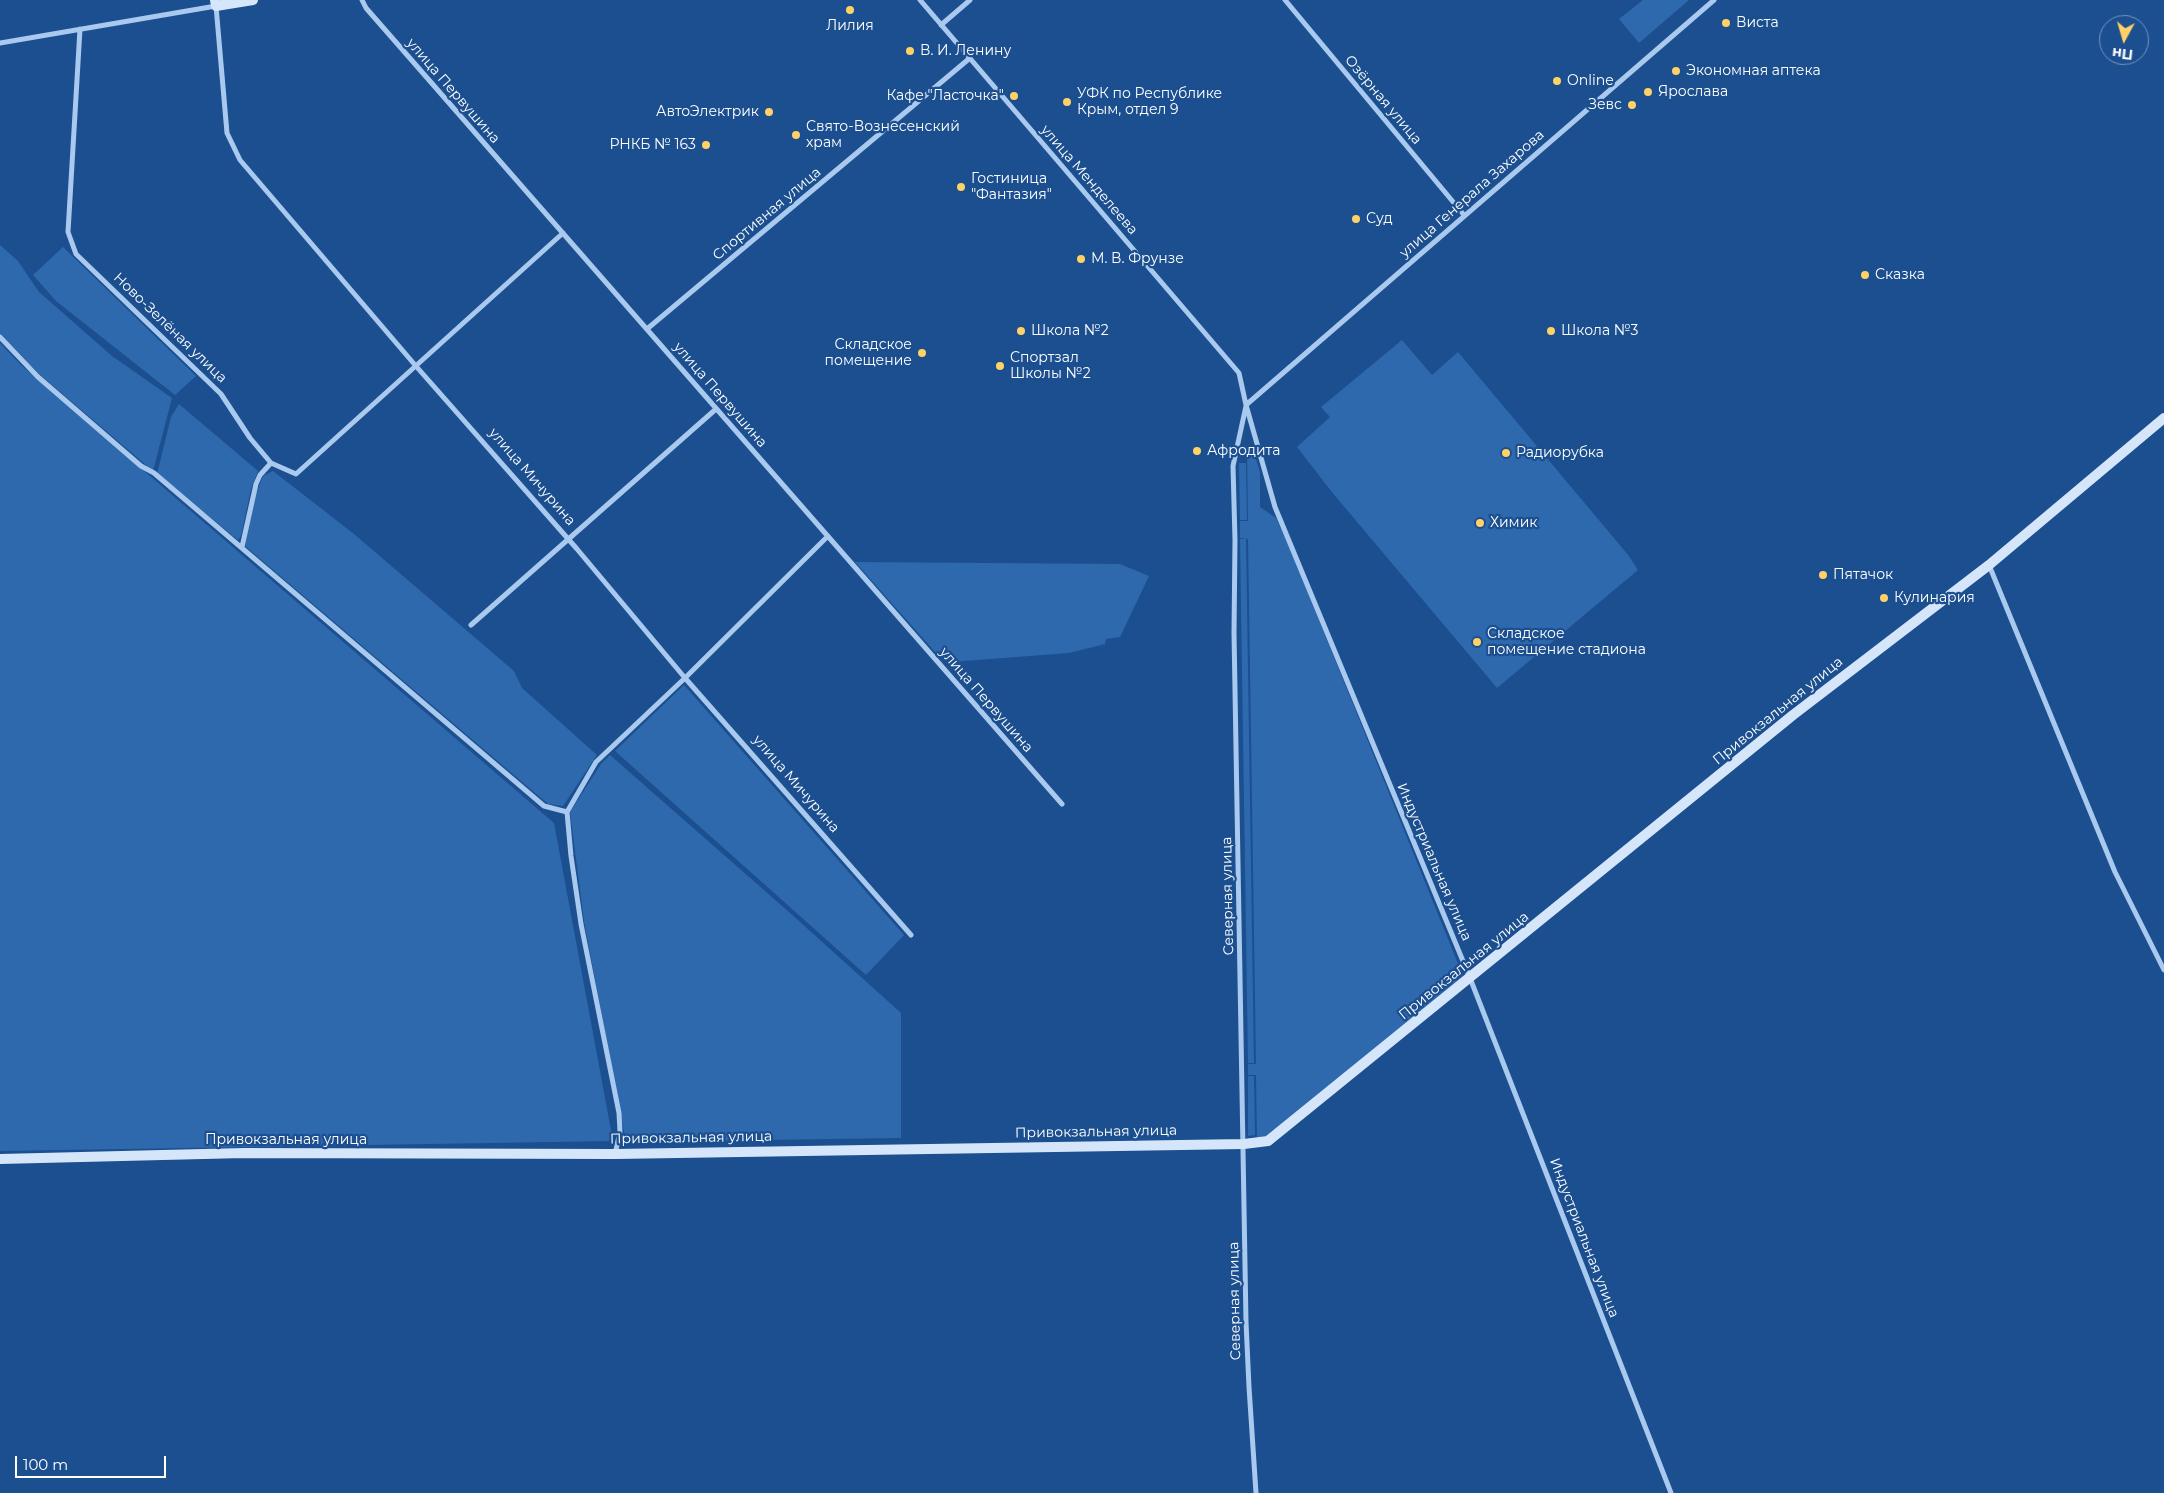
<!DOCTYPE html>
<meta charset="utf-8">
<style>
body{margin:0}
#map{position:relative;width:2164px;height:1493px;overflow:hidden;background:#1b4f8f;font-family:Montserrat,sans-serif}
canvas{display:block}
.north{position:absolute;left:2099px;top:15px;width:50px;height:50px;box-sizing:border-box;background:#1b4f8f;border:1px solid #7695bc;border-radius:50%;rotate:186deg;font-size:14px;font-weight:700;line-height:20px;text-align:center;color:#fff}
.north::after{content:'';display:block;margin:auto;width:18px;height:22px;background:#ffd166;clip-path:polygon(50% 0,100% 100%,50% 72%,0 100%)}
.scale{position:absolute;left:15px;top:1456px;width:151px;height:22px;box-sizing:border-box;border:2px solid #fff;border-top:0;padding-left:6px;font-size:15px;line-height:18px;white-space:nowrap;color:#fff;-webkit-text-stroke:4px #1b4f8f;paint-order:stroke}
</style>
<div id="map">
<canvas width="2164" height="1493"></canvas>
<div class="north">Пн</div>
<div class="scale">100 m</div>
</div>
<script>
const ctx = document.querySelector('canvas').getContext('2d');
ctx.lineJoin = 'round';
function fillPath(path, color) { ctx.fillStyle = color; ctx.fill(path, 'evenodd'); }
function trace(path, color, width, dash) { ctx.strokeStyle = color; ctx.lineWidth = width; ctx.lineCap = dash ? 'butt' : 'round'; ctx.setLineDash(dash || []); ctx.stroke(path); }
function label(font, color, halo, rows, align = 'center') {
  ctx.font = font + ' Montserrat,sans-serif'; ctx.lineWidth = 4.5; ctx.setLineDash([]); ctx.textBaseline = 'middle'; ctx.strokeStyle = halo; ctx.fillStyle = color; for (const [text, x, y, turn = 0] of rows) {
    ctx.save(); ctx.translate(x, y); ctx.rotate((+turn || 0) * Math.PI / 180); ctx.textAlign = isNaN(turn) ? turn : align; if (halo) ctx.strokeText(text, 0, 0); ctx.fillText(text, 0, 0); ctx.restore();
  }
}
fillPath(new Path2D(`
 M 1643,0 L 1689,0 L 1639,43 L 1619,19 Z
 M 0,245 L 18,261 L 39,292 L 112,356 L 172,398 L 153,471 L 39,374 L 0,333 Z
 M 63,247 L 196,376 L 175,395 L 56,301 L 33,275 Z
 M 1402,340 L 1432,375 L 1458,352 L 1629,556 L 1638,570 L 1497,688 L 1331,491 L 1297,447 L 1330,417 L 1321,407 Z
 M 0,343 L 22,366 L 554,823 L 613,1141 L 0,1151 Z
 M 179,404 L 258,471 L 251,489 L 241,536 L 238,540 L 157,474 L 171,417 Z
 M 1247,451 L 1255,456 L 1260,472 L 1260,507 L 1276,518 L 1287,541 L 1463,976 L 1269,1136 L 1257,1139 L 1256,1075 L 1248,1075 L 1248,1064 L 1256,1064 L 1248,539 L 1240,538 L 1240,521 L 1248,521 Z
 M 1239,463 L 1246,463 L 1247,520 L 1240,520 Z
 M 273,471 L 354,534 L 514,671 L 522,688 L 597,755 L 563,806 L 548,804 L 245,546 L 253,502 L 263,476 Z
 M 1240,539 L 1246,539 L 1254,1063 L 1248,1063 Z
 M 855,562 L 1120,564 L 1149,576 L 1120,637 L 1106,639 L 1105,644 L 1069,653 L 951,662 L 936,653 Z
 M 684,685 L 904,935 L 866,975 L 615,751 Z
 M 610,755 L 789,912 L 901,1013 L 901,1138 L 626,1142 L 584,921 L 570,812 L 601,764 Z
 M 1248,1076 L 1254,1076 L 1255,1135 L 1248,1136 Z`), '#2e69ad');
trace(new Path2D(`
 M 362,0 L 366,8 L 1062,804
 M 920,0 L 1239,373 L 1246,405 L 1275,507 L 1470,978 L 1671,1493
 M 1285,0 L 1464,215
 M 941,25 L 970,0
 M 80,29 L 68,232 L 76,254 L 221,394 L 250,438 L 271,463 L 296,474 L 563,233
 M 0,43 L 216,6 L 227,133 L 240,160 L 415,365 L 577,549 L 685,678 L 911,935
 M 647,329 L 970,58
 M 0,337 L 38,377 L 141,466 L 154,473 L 544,806 L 567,812
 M 1246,405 L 1714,0
 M 1246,406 L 1233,466 L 1235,540 L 1234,633 L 1246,1322 L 1249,1387 L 1256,1493
 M 242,547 L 256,484 L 260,475 L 271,463
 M 1989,565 L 2115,872 L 2164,970
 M 471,625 L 716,409
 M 615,1154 L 620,1132 L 619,1113 L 581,924 L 571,856 L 567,812 L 596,762 L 685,678 L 828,536`), '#a9c9ee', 5);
trace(new Path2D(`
 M 215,0 L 216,6 L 253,0
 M 0,1159 L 244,1153 L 615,1154 L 1244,1144 L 1268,1141 L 1793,715 L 1989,565 L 2164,418`), '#d6e6fa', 10);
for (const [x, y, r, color] of [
 [850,10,5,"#ffd166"],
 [1726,23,5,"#ffd166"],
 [910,51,5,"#ffd166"],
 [1676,71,5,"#ffd166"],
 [1557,81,5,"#ffd166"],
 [1648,92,5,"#ffd166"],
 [1014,96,5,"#ffd166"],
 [1067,102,5,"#ffd166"],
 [1632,105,5,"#ffd166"],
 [769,112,5,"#ffd166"],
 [796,135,5,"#ffd166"],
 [706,145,5,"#ffd166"],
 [961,187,5,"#ffd166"],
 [1356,219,5,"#ffd166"],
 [1081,259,5,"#ffd166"],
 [1865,275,5,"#ffd166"],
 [1021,331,5,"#ffd166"],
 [1551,331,5,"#ffd166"],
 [922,353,5,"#ffd166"],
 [1000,366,5,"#ffd166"],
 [1197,451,5,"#ffd166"],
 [1506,453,5,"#ffd166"],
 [1480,523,5,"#ffd166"],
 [1823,575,5,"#ffd166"],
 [1884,598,5,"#ffd166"],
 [1477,642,5,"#ffd166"]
]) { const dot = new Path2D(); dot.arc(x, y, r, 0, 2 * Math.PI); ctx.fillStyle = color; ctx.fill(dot); trace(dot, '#1b4f8f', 2); }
label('14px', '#fff', '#1b4f8f', [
 ["Виста",1736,23],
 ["Лилия",850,26,"center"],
 ["В. И. Ленину",920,51],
 ["Экономная аптека",1686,71],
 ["Online",1567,81],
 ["Ярослава",1658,92],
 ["УФК по Республике",1077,94],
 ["Крым, отдел 9",1077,110],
 ["Кафе \"Ласточка\"",1004,96,"right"],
 ["Зевс",1622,105,"right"],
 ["АвтоЭлектрик",759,112,"right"],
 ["Свято-Вознесенский",806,127],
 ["храм",806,143],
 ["РНКБ № 163",696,145,"right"],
 ["Гостиница",971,179],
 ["\"Фантазия\"",971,195],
 ["Суд",1366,219],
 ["М. В. Фрунзе",1091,259],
 ["Сказка",1875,275],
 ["Школа №2",1031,331],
 ["Школа №3",1561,331],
 ["Складское",912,345,"right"],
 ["помещение",912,361,"right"],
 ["Спортзал",1010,358],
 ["Школы №2",1010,374],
 ["Афродита",1207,451],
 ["Радиорубка",1516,453],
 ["Химик",1490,523],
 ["Пятачок",1833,575],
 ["Кулинария",1894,598],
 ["Складское",1487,634],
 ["помещение стадиона",1487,650]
], 'left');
label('14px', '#fff', '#1b4f8f', [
 ["улица Первушина",453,91,49],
 ["Озёрная улица",1383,100,50],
 ["улица Менделеева",1089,180,49],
 ["улица Генерала Захарова",1472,194,-41],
 ["Спортивная улица",767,214,-40],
 ["Ново-Зелёная улица",170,328,44],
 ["улица Первушина",720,395,49],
 ["улица Мичурина",532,477,49],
 ["улица Первушина",986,700,49],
 ["Привокзальная улица",1778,711,-39],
 ["улица Мичурина",796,784,49],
 ["Индустриальная улица",1434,862,67],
 ["Северная улица",1228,896,-91],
 ["Привокзальная улица",1464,966,-39],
 ["Привокзальная улица",1096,1132,-1],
 ["Привокзальная улица",691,1138,-1],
 ["Привокзальная улица",286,1140],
 ["Индустриальная улица",1584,1238,69],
 ["Северная улица",1235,1301,-91]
]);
</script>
